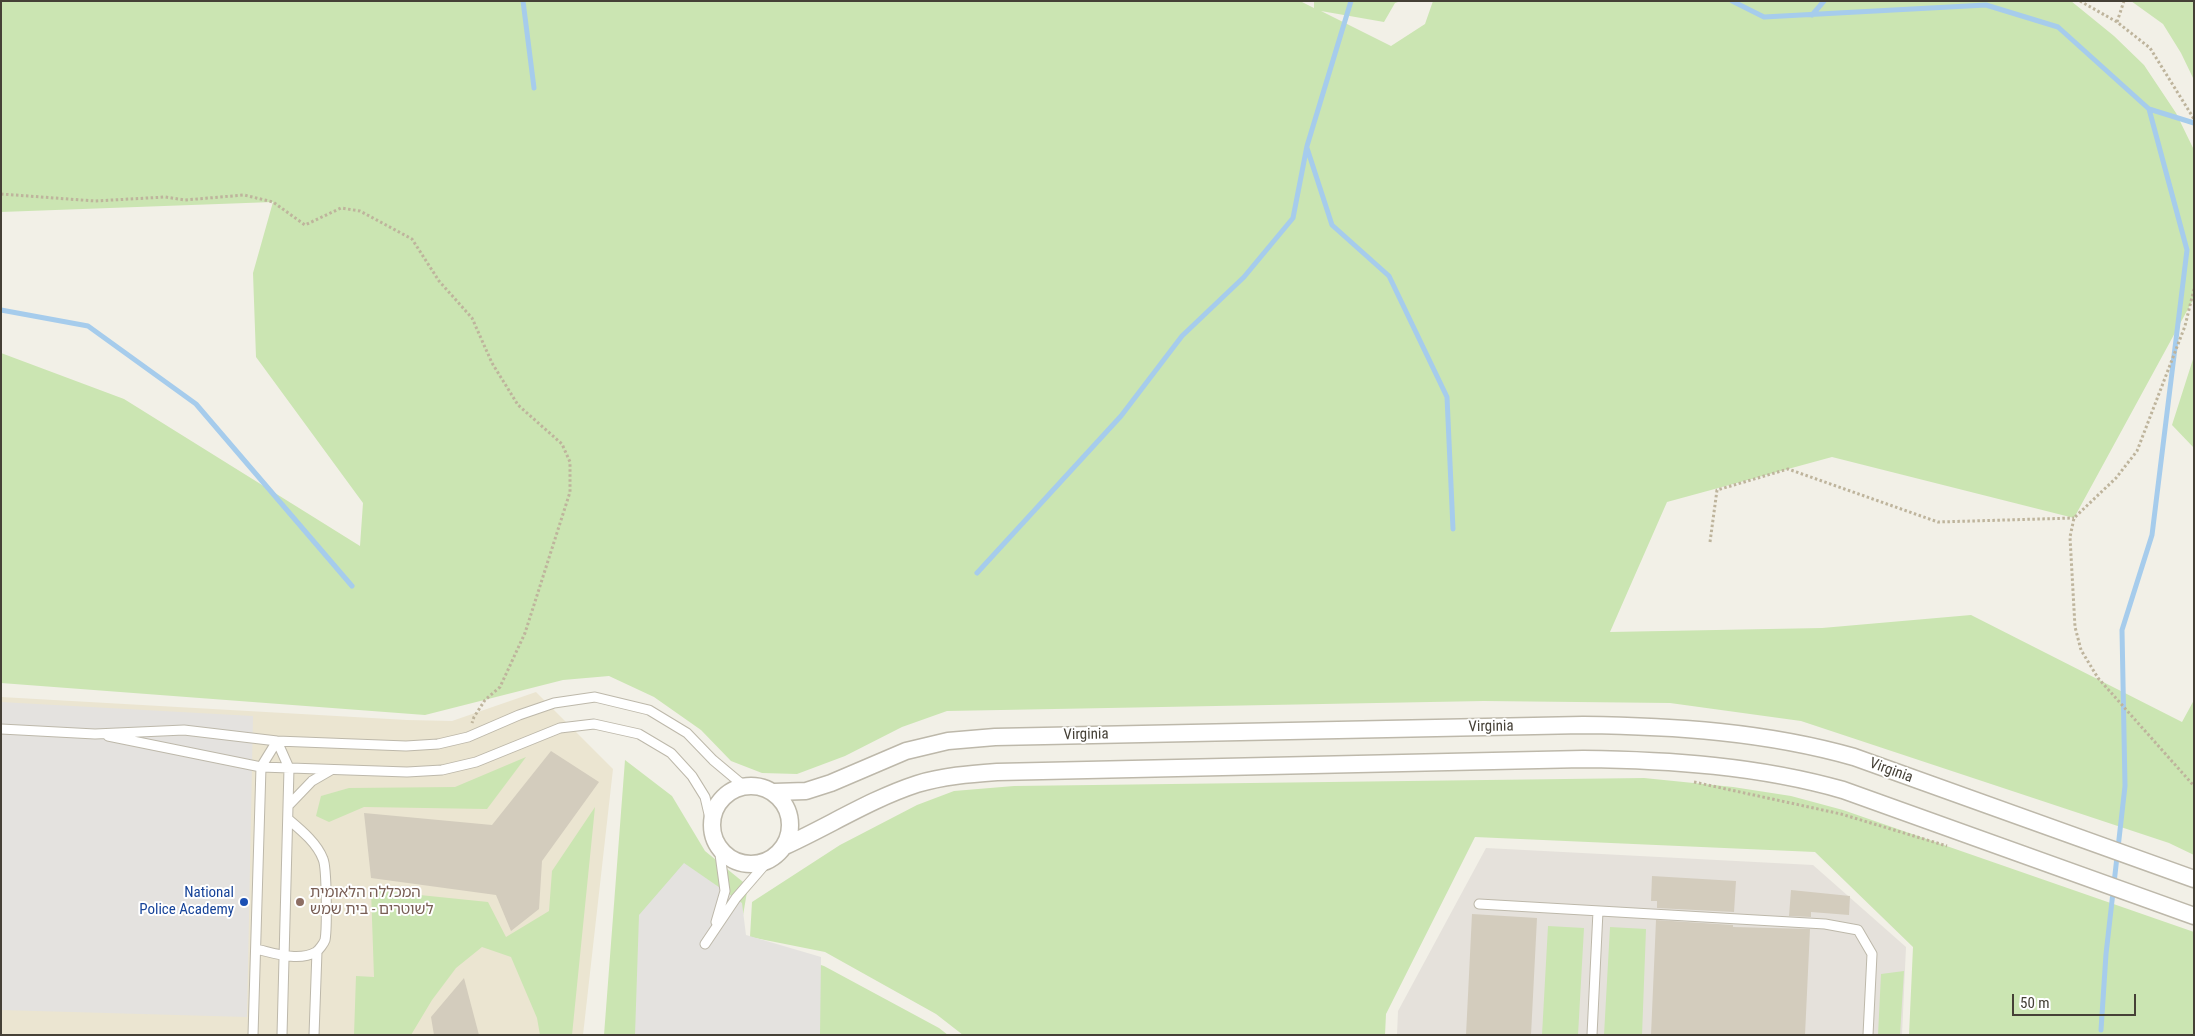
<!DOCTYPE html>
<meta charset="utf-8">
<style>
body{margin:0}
#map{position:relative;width:2195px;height:1036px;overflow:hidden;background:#f2f0e7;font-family:"Roboto Condensed",sans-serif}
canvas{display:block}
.frame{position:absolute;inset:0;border:2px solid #454036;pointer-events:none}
.scale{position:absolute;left:2012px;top:994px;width:124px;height:22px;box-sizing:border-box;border:2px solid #454036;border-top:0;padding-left:6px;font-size:15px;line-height:18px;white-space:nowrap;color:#454036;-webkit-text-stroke:4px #fff;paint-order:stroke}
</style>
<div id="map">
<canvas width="2195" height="1036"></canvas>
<div class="frame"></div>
<div class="scale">50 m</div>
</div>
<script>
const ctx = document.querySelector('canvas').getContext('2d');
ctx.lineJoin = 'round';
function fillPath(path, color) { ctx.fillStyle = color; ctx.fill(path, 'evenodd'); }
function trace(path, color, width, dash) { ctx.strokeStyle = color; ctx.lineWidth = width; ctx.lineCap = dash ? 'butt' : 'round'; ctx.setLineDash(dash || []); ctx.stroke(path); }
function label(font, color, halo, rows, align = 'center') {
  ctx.font = font + ' "Roboto Condensed","Noto Sans Hebrew",sans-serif'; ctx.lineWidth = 4; ctx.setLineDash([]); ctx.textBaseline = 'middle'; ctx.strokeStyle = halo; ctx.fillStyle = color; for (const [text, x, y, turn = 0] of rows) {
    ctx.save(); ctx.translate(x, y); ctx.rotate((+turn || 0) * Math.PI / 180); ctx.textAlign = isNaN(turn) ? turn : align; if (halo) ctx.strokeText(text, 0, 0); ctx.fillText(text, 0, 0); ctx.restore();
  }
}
fillPath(new Path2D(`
 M 1486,848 L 1813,865 L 1906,947 L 1902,1035 L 1397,1035 L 1398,1011 Z`), '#e5e1db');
fillPath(new Path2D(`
 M 536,692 L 613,769 L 583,1035 L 1,1035 L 1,697 L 407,720 L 452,721 Z`), '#ebe5d1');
fillPath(new Path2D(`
 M 1,1 L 1300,1 L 1314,8 L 1314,1 L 1401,1 L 1395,3 L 1384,22 L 1321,11 L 1391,46 L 1425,24 L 1433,1 L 2071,1 L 2114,36 L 2144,65 L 2176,113 L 2194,150 L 2194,298 L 2074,518 L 1832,457 L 1667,502 L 1610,632 L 1822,628 L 1971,615 L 2182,722 L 2194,700 L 2194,855 L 2169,843 L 1801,721 L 1670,703 L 1484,701 L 947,711 L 902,727 L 845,756 L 797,774 L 762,773 L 731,761 L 701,730 L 654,697 L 609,676 L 563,680 L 425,715 L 1,683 L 1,353 L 124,399 L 360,546 L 363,503 L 256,357 L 253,273 L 273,202 L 1,212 Z
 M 2131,1 L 2194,1 L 2194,80 L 2181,53 L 2163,24 Z
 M 2194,356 L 2194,448 L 2172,425 Z
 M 526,757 L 487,809 L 364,807 L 329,822 L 316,816 L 321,796 L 349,788 L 455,787 Z
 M 625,760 L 672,796 L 705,851 L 748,886 L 739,939 L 824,966 L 939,1028 L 948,1035 L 604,1035 Z
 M 1644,778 L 1733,787 L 1791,796 L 1843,810 L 2194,932 L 2194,1035 L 1909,1035 L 1913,947 L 1815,852 L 1475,837 L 1386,1014 L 1385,1035 L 963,1035 L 936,1014 L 825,952 L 750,937 L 752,902 L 840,845 L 917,805 L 954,791 L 1014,786 Z
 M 595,807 L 572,1035 L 540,1035 L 537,1018 L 511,957 L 482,947 L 456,968 L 432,1000 L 411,1035 L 354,1035 L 356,976 L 374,977 L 371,890 L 488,902 L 506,937 L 549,911 L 552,871 Z
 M 1548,926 L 1584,928 L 1578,1035 L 1542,1035 Z
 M 1610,927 L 1646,929 L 1642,1035 L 1604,1035 Z
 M 1904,971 L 1900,1035 L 1878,1035 L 1881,974 Z`), '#cbe5b2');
fillPath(new Path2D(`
 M 1,702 L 253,716 L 247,1017 L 1,1010 Z
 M 684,863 L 742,903 L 746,935 L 821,957 L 820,1035 L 635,1035 L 639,915 Z`), '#e4e2df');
trace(new Path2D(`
 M 523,1 L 534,88
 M 1732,1 L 1764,17 L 1986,5 L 2058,27 L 2149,109 L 2187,250 L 2152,535 L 2122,630 L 2125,786 L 2106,954 L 2101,1030
 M 1812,15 L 1824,1
 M 2149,109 L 2194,123
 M 1307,148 L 1332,225 L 1389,276 L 1447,397 L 1453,529
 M 1,310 L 88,326 L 196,404 L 352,586
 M 977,573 L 1121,416 L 1182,336 L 1244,277 L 1293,218 L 1307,146 L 1351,1`), '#a6ccec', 5);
fillPath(new Path2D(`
 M 551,751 L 599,782 L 542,861 L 539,909 L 511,931 L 496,895 L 371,878 L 364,813 L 492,825 Z
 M 1652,876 L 1736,881 L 1734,912 L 1657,908 L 1657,901 L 1651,901 Z
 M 1791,890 L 1850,896 L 1849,915 L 1811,912 L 1811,917 L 1789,916 Z
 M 1472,914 L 1537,918 L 1531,1035 L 1466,1035 Z
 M 1656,920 L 1733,925 L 1733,927 L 1810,929 L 1805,1035 L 1651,1035 Z
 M 464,978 L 479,1035 L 434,1035 L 431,1017 Z`), '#d3ccbd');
const lane = new Path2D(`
 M 1,729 L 95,734 L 184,730 L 277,741 L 406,746 L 438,744 L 468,737 L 519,715 L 554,703 L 595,697 L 649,710 L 687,733 L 713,760 L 744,786
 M 108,736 L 261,767 L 407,772 L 442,770 L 476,762 L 560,728 L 594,724 L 639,734 L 671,753 L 692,776 L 705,797 L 712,827
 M 277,741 L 289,768 L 282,1035
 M 288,806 L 312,781 L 331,770
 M 1479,904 L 1825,924 L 1858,930 L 1872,954 L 1868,1035
 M 716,922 L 725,891 L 719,847
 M 705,944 L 736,898 L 768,861
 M 256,949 C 274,953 298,962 316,952 C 319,950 324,943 325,940 C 327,930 327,868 323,859 C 317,843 301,830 288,819
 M 253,1035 L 261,767 L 277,741
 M 314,1035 L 317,951
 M 1592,1035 L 1598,911`);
const street = new Path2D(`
 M712 825a39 39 0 1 1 78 0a39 39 0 1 1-78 0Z
 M 774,792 L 806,791 L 831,783 L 906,751 L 948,741 L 995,737 L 1583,725 C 1674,726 1766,732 1854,757 L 2194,879
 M 785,846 C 829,826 871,799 917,784 C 943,776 970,774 997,772 L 1583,759 C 1670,760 1759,766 1843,790 L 2194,916`);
trace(lane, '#bdb8aa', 11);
trace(street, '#bdb8aa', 19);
trace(new Path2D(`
 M 2080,1 L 2117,22 L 2150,48 L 2194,119
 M 2117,22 L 2124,1
 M 1,194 L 95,201 L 165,197 L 185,200 L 244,195 L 273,202 L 305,225 L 341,208 L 360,211 L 412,239 L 439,281 L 472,318 L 492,363 L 518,405 L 562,444 L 570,462 L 570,492 L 525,633 L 500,687 L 485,700 L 474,717 L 472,723
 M 2194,289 L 2185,326 L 2137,451 L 2116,478 L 2074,518 L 2070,537 L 2075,627 L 2081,650 L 2098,678 L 2194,786
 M 1710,542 L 1717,490 L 1788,469 L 1938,522 L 2074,518
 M 1694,782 L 1841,814 L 1947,846`), '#beb49c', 3, [2.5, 2.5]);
trace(lane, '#fff', 9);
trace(street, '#fff', 16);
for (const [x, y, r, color] of [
 [244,902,5,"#1a4fb4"],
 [300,902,5,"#8d6e63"]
]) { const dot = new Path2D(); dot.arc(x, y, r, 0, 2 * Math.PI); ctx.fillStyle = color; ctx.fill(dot); trace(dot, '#fff', 2); }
label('15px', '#454036', '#fff', [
 ["Virginia",1491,727,-1],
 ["Virginia",1086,735,-1],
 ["Virginia",1891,771,20]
]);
label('15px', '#164399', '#fff', [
 ["National",234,893],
 ["Police Academy",234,910]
], 'right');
label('15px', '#785e54', '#fff', [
 ["המכללה הלאומית",310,893],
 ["לשוטרים - בית שמש",310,910]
], 'left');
</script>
